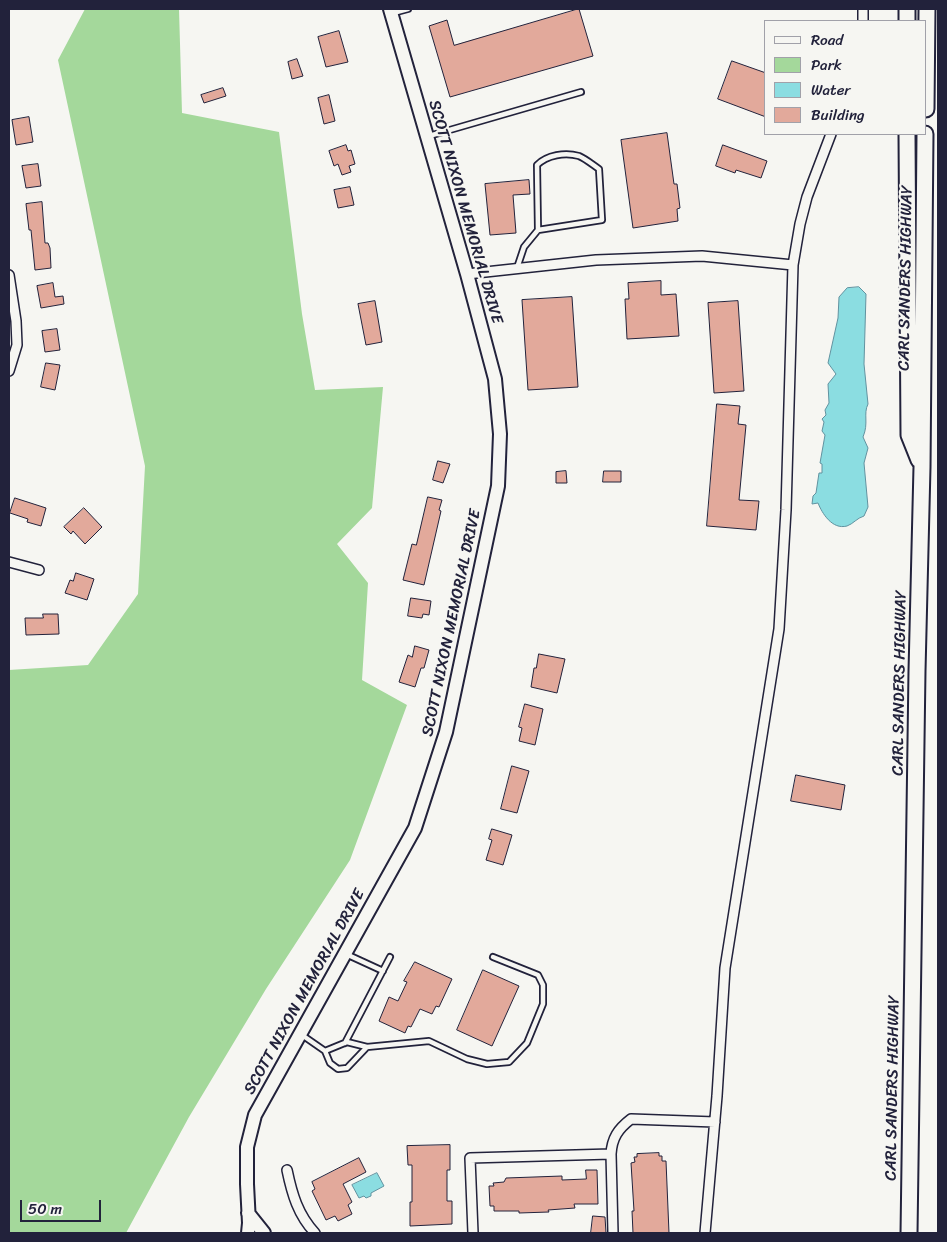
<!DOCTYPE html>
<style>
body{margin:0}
#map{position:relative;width:947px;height:1242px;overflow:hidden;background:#f6f6f2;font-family:Sriracha,sans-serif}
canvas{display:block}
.frame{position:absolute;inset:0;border:10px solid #22223b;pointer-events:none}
.legend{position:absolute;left:764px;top:20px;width:162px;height:115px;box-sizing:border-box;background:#f6f6f2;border:1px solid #a1a1a9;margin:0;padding:6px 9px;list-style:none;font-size:15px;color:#22223b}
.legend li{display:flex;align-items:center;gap:10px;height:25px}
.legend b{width:25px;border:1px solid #a1a1a9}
.scale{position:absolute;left:20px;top:1200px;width:81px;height:22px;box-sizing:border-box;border:2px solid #22223b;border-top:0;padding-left:6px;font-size:15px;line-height:18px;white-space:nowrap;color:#22223b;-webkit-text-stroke:4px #f6f6f2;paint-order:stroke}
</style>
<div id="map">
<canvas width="947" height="1242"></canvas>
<div class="frame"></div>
<ul class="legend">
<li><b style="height:6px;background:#f6f6f2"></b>Road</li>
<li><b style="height:14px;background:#a4d89b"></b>Park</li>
<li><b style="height:14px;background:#8bdde1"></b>Water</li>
<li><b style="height:14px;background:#e2a99b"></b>Building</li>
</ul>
<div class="scale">50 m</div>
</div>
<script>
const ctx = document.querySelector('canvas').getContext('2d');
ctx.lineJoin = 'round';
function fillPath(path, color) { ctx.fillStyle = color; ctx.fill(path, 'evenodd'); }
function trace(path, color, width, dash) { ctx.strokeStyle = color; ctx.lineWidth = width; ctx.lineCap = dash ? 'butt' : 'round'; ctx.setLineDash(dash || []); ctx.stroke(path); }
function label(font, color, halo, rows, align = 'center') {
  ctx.font = font + ' Sriracha,sans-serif'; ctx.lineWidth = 4.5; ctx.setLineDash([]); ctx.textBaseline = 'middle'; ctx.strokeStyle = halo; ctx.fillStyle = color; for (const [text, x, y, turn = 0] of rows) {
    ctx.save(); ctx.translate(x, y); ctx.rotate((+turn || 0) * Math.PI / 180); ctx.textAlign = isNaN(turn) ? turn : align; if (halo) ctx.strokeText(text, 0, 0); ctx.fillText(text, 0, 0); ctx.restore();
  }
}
fillPath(new Path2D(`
 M 85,9 L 179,9 L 182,113 L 279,132 L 302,314 L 315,390 L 383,387 L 372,508 L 337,544 L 368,583 L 362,680 L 407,705 L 350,860 L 266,989 L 189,1117 L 126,1233 L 9,1233 L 9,670 L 88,665 L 138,594 L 145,466 L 58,60 Z`), '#a4d89b');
const water = new Path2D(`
 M 859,287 L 866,294 L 864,364 L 868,404 C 863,414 869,423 863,437 L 868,448 L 864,463 L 868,507 L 864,516 C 857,518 853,524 847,526 C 832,530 822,513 818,503 L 812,504 L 813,496 L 816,493 L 819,473 L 822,473 L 822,464 L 820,463 L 825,435 L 822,431 L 824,422 L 822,419 L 826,415 L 825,410 L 829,403 L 828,384 L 836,374 L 828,363 L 838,318 L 839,297 L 847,288 Z
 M 377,1173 L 384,1186 L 371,1193 L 371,1196 L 366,1198 L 364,1196 L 359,1198 L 352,1185 Z`);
fillPath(water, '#8bdde1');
trace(water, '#61929f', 1);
const building = new Path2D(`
 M 579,9 L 593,56 L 450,97 L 429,26 L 447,20 L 454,45 Z
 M 339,31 L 348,62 L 326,67 L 318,37 Z
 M 297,59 L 303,76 L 292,79 L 288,62 Z
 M 732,61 L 766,73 L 766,117 L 718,99 Z
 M 223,88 L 226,96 L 204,103 L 201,95 Z
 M 329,95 L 335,121 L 324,124 L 318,98 Z
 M 29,117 L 33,142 L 16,145 L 12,120 Z
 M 667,133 L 674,184 L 677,184 L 680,208 L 677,209 L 678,221 L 633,228 L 621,140 Z
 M 346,145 L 348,151 L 351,150 L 355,164 L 349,166 L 351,172 L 342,175 L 338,164 L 334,166 L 329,151 Z
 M 723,145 L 767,161 L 761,178 L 736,170 L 735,173 L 716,166 Z
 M 38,164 L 41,186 L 26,188 L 22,166 Z
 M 529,180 L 530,194 L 513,195 L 516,233 L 490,235 L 485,184 Z
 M 350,187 L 354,205 L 338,208 L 334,190 Z
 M 42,202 L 45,243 L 48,243 L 50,248 L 51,268 L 35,270 L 31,230 L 29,230 L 26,204 Z
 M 661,281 L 661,295 L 676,294 L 679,336 L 627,339 L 625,299 L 629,299 L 628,283 Z
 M 53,283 L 55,297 L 63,296 L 64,304 L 41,308 L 37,286 Z
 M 572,297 L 578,387 L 528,390 L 522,300 Z
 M 375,301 L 382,342 L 366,345 L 358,304 Z
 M 738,301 L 744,391 L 714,393 L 708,303 Z
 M 57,329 L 60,350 L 45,352 L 42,331 Z
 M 46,363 L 60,365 L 55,390 L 41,387 Z
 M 717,404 L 740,406 L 738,424 L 746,425 L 739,500 L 759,501 L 756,530 L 707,526 Z
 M 438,461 L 450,464 L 443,483 L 433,480 Z
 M 566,471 L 567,483 L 556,483 L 556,472 Z
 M 604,471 L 621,471 L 621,482 L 603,482 Z
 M 428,497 L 442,500 L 439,510 L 441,511 L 424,585 L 403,580 L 412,544 L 416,545 Z
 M 15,498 L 46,508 L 41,526 L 27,522 L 28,519 L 10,513 Z
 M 84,508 L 102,527 L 85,544 L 73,531 L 71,534 L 64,527 Z
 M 76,573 L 94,579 L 87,600 L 65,593 L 70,580 L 73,581 Z
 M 411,598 L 431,601 L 429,615 L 423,614 L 422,618 L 408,616 Z
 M 43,614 L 58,614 L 59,634 L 26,635 L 25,618 L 43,618 Z
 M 415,646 L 429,650 L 424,668 L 421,668 L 415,687 L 399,682 L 408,655 L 412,657 Z
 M 539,654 L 565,659 L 557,693 L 531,687 L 534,668 L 536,668 Z
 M 525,704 L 543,709 L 535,745 L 519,741 L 522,728 L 519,727 Z
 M 512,766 L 529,771 L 517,813 L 501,809 Z
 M 796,775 L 845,785 L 841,810 L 791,801 Z
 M 492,829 L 512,835 L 503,865 L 486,860 L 492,840 L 489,839 Z
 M 415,962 L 452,979 L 439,1007 L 436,1006 L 432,1014 L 420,1009 L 411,1027 L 408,1026 L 405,1033 L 379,1021 L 389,997 L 398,1001 L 407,982 L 404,981 Z
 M 483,970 L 519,986 L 492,1046 L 457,1030 Z
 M 450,1145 L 450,1170 L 447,1170 L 447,1201 L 452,1201 L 452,1224 L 410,1226 L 410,1202 L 412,1202 L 412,1165 L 408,1165 L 407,1146 Z
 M 659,1153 L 659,1156 L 662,1156 L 662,1161 L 666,1161 L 669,1233 L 633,1233 L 632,1211 L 634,1211 L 631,1163 L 635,1162 L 634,1157 L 637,1157 L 637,1154 Z
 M 359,1158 L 366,1172 L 343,1184 L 352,1202 L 348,1205 L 352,1214 L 338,1221 L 335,1216 L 326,1220 L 312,1191 L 315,1189 L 312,1182 Z
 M 586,1170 L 597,1170 L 598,1204 L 574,1204 L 575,1208 L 548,1210 L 549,1212 L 519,1213 L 519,1211 L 494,1211 L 494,1206 L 490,1206 L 489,1186 L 494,1186 L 493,1183 L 504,1182 L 506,1178 L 562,1176 L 562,1180 L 586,1179 Z
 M 593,1216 L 605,1217 L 606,1233 L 591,1233 Z`);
fillPath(building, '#e2a99b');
trace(building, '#22223b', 1);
const lane = new Path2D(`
 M 393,13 L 408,9
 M 429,136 L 581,92
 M 517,268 L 524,247 L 538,230 L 537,165 C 547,155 565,152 579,156 C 586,159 593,165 599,169 L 602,220 L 538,230
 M 346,954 L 383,971
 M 302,1035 L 325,1051 L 330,1063 L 338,1069 L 347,1068 L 367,1047 L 429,1041 L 467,1059 L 487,1064 L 509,1062 L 527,1043 L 543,1004 L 543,985 L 538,975 L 493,957
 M 345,1043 L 390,957
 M 325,1051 L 347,1042 L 367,1047`);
const street = new Path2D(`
 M 863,21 L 863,9
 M 467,274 L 596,260 L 702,256 L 793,265
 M 9,275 L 16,321 L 17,345 L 9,371
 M 9,562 L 39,570
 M 611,1154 C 612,1138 618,1129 631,1119 L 715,1122
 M 287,1170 C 292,1194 298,1215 315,1233
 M 473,1233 L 470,1158 L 611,1154 L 613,1233
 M 705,1233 L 717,1096 L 725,968 L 779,629 L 786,510 L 793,265 L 800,224 L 807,197 L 831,134`);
const secondary = new Path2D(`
 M 248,1213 L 264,1233
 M 248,1233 L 249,1223 L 247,1184 L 247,1147 L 255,1115 L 415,828 L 446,732 L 498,486 L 500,434 L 495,379 L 467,274 L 390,9`);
const highway = new Path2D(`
 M 907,9 L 907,21
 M 926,109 L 927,9
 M 907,134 L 909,435 L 919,460
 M 909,1233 L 917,671 L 922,467 L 925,134`);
trace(lane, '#22223b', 8);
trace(street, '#22223b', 12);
trace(secondary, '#22223b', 16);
trace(highway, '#22223b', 19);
trace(lane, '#f6f6f2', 4.5);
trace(street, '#f6f6f2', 9);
trace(secondary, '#f6f6f2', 12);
trace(highway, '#f6f6f2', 15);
label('16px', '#22223b', '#f6f6f2', [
 ["SCOTT NIXON MEMORIAL DRIVE",465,212,74],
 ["CARL SANDERS HIGHWAY",906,278,-89],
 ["SCOTT NIXON MEMORIAL DRIVE",452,623,-78],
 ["CARL SANDERS HIGHWAY",900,683,-89],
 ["SCOTT NIXON MEMORIAL DRIVE",305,992,-61],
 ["CARL SANDERS HIGHWAY",893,1088,-89]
]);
</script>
